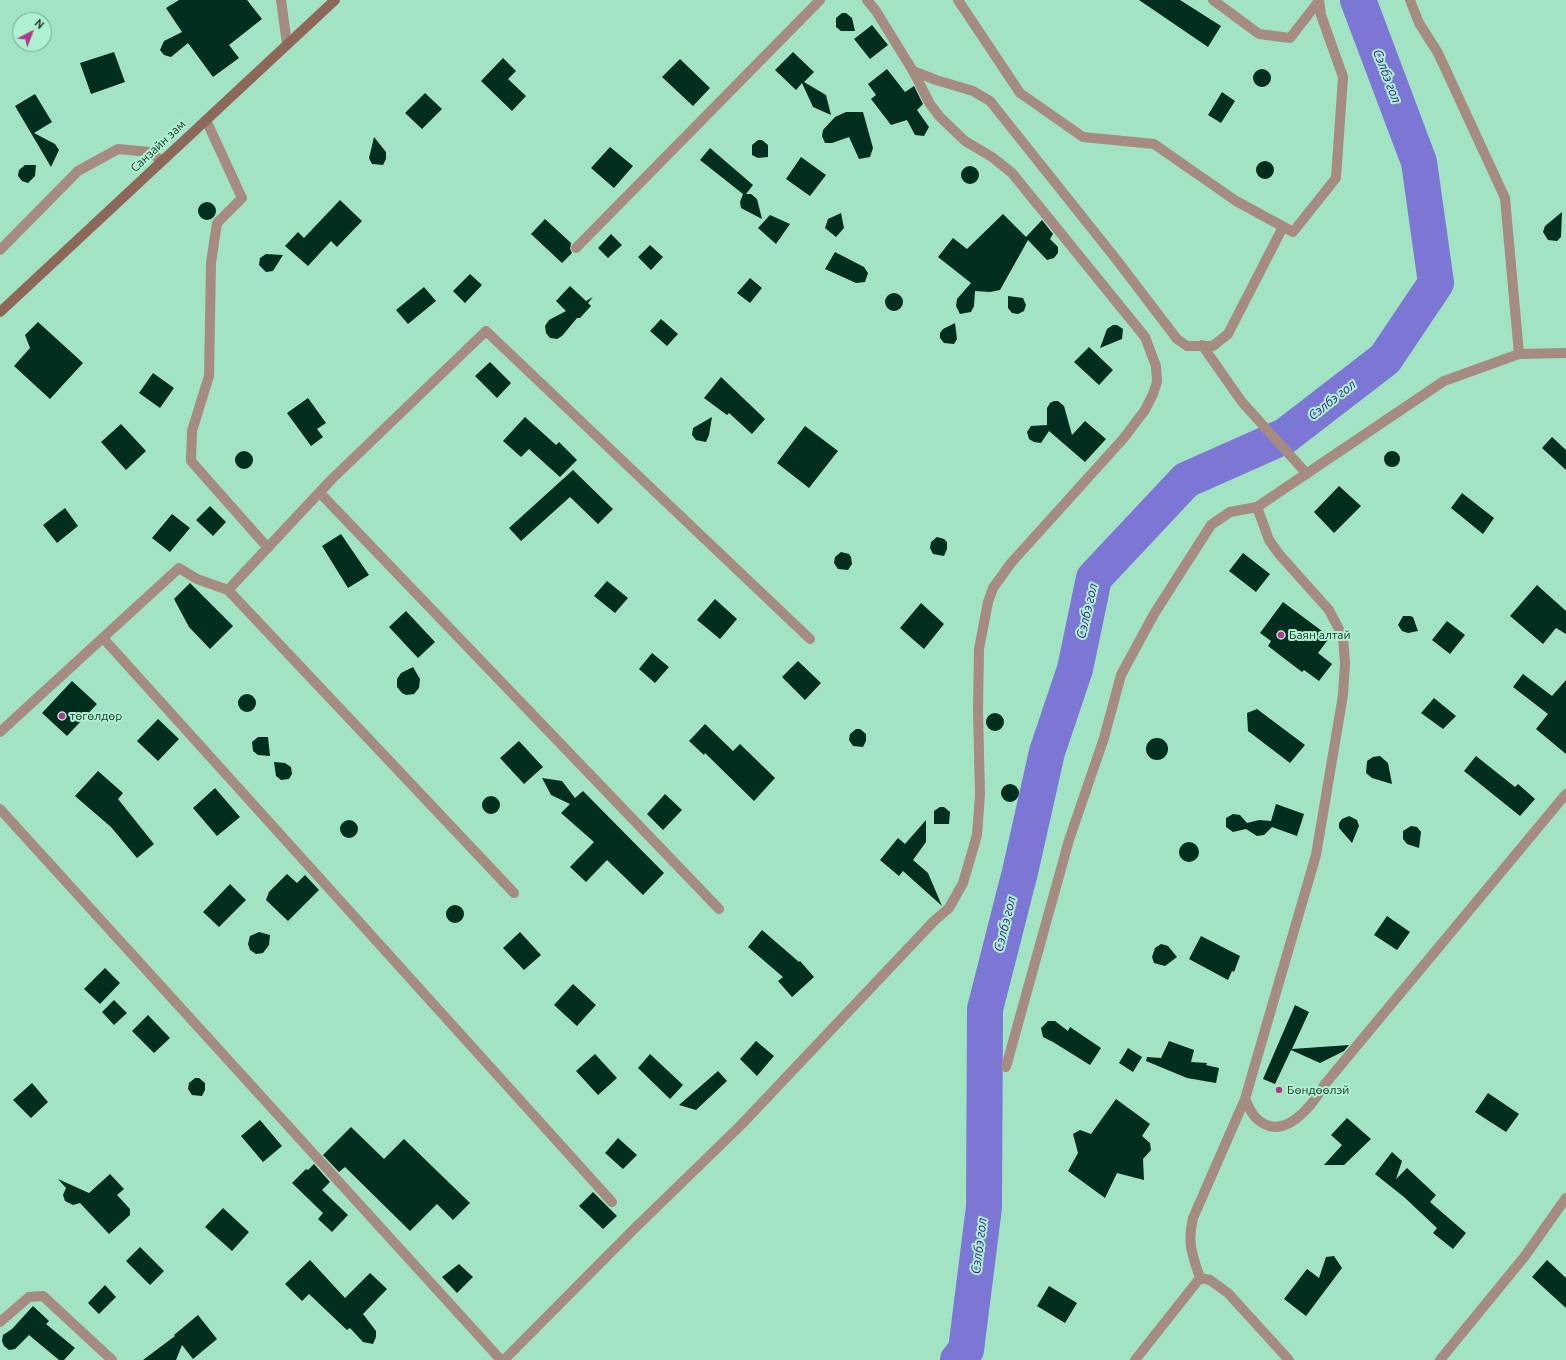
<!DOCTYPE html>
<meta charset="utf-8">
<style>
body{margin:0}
#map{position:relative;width:1566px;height:1360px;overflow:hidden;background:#a2e3c4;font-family:Ubuntu,sans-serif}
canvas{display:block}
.north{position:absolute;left:12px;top:12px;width:40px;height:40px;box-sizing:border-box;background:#aff0d1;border:1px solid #73a58d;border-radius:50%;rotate:42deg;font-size:11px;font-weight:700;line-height:16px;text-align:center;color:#1a3428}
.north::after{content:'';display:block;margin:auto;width:14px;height:18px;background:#b2378a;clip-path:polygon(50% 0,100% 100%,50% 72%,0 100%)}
</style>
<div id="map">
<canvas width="1566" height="1360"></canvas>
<div class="north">N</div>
</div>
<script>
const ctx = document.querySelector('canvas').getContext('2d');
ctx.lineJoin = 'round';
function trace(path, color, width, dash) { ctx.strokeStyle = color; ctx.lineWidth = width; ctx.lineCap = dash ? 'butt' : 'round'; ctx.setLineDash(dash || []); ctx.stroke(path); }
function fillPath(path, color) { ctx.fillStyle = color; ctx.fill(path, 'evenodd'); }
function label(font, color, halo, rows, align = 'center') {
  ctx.font = font + ' Ubuntu,sans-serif'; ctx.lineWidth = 4; ctx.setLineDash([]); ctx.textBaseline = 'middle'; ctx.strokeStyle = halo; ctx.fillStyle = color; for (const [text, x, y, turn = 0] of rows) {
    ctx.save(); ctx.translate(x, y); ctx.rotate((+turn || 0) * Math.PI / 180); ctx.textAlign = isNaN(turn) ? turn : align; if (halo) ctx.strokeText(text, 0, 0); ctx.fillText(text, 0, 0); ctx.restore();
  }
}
trace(new Path2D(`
 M 958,1360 L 966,1350 L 984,1207 L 985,1009 L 1020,872 L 1047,752 L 1075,669 L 1094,578 L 1186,480 L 1285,436 L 1385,359 L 1436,283 L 1419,162 L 1358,0`), '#7c77d5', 36);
fillPath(new Path2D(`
 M 179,0 L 247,0 L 262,19 L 229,45 L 239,58 L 213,77 L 188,43 L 171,57 L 164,55 L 160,50 L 164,41 L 182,32 L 166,8 Z
 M 1139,0 L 1180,0 L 1221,26 L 1208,47 Z
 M 842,13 L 846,13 L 852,18 L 855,31 L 841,31 L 836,27 L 836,18 Z
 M 872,25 L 888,45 L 870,59 L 854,39 Z
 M 114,52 L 125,82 L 91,94 L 80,63 Z
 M 793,52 L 814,72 L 804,82 L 826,95 L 831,115 L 813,107 L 802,83 L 796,90 L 775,70 Z
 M 503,58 L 516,71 L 508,79 L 526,96 L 512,111 L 481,81 Z
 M 680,59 L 710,88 L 693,106 L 662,77 Z
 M 887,69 L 905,92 L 914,86 L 923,104 L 917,110 L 929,127 L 924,136 L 915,135 L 907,120 L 891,125 L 871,99 L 876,95 L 868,84 Z
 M1253 78a9 9 0 1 1 18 0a9 9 0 1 1-18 0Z
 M 1222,92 L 1235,101 L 1221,123 L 1208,115 Z
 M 425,93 L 442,109 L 422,129 L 405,113 Z
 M 35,94 L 52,122 L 34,133 L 55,144 L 59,150 L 51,167 L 15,106 Z
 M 846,112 L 863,112 L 873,148 L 870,157 L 859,159 L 849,137 L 832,143 L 825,143 L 822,136 L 823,130 L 835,117 Z
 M 374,137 L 386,152 L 386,159 L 383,165 L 372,164 L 369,158 Z
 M 758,140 L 762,140 L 768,145 L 768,157 L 758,158 L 752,155 L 752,145 Z
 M 610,147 L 633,166 L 614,188 L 591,168 Z
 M 710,148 L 753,185 L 746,194 L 751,194 L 757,199 L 762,219 L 741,208 L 740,202 L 743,194 L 700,160 Z
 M 801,157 L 826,175 L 810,196 L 786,179 Z
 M1256 170a9 9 0 1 1 18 0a9 9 0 1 1-18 0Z
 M 25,165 L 36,165 L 35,176 L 28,183 L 22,181 L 18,176 L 19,170 Z
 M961 175a9 9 0 1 1 18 0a9 9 0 1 1-18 0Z
 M 340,200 L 362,221 L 337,247 L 331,241 L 308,266 L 285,246 L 298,232 L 304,238 Z
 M198 211a9 9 0 1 1 18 0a9 9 0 1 1-18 0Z
 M 1562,212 L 1561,237 L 1557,241 L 1548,240 L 1543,232 L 1545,226 Z
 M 841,213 L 844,228 L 836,237 L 825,228 L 828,219 Z
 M 1003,214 L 1026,237 L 1042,220 L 1053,234 L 1050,239 L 1058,247 L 1058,253 L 1054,258 L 1047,260 L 1028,240 L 1000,290 L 990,292 L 975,291 L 974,306 L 971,312 L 960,314 L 956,306 L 957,299 L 971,283 L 938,257 L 953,238 L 967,249 Z
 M 770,215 L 790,224 L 776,244 L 758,228 Z
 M 545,219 L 571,243 L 570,249 L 572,253 L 562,263 L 531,234 Z
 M 611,234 L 622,245 L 608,258 L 598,248 Z
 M 650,245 L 663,257 L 651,270 L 638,257 Z
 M 835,252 L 864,267 L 868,273 L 865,282 L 856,283 L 825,269 Z
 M 266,254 L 283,255 L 273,271 L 266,272 L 259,265 L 260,258 Z
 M 470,274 L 482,285 L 465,303 L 453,291 Z
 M 750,278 L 762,288 L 750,303 L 737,293 Z
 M 570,286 L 586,301 L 593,297 L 588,303 L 591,306 L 580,318 L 577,318 L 562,336 L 557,339 L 550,338 L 546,333 L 545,326 L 549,320 L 566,311 L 556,301 Z
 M 424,287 L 436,301 L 408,324 L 396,310 Z
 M885 302a9 9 0 1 1 18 0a9 9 0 1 1-18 0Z
 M 1008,296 L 1023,298 L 1026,305 L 1024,311 L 1018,314 L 1012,313 L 1008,308 Z
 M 661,319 L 678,334 L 667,346 L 650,331 Z
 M 38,322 L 83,363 L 50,399 L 14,366 L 30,348 L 25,335 Z
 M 955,323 L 957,339 L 954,344 L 944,343 L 940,338 L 940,333 L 943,329 Z
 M 1113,325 L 1117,325 L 1123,329 L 1122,339 L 1100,348 L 1107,329 Z
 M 1089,347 L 1113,370 L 1099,385 L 1074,362 Z
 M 490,362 L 511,383 L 497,398 L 475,376 Z
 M 153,373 L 174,388 L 160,408 L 139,393 Z
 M 721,377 L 765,419 L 752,434 L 729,413 L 727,415 L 704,398 Z
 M 308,398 L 326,423 L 317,429 L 323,437 L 311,446 L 287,413 Z
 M 1054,401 L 1058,401 L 1064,406 L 1072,435 L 1085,421 L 1106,439 L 1085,462 L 1049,431 L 1041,443 L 1034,442 L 1029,439 L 1027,432 L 1031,426 L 1047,425 L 1047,408 L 1050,403 Z
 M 525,417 L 556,445 L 559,442 L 577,460 L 560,477 L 529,449 L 521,457 L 503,441 Z
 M 712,417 L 709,435 L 706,442 L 696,440 L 692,435 L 693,428 Z
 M 121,424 L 146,451 L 126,470 L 101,442 Z
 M 805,426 L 838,451 L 809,488 L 777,463 Z
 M 1552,437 L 1566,450 L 1566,470 L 1542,448 Z
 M1384 459a8 8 0 1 1 16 0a8 8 0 1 1-16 0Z
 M235 460a9 9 0 1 1 18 0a9 9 0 1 1-18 0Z
 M 573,470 L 613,509 L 598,524 L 570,497 L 521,541 L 509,528 Z
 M 1339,486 L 1361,506 L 1334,533 L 1314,512 Z
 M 1462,493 L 1494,518 L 1483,534 L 1451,508 Z
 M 210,506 L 226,522 L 213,536 L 196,520 Z
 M 65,508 L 78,526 L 57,543 L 43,525 Z
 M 172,514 L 190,528 L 170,552 L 152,538 Z
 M 341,534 L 369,575 L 348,588 L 322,546 Z
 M 937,537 L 944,539 L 947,542 L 947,549 L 944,556 L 933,554 L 930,548 L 931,542 Z
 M 841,552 L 849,554 L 851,557 L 852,564 L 848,570 L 838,569 L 834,563 L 835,557 Z
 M 1243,553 L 1270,574 L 1256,592 L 1229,571 Z
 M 607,581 L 628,598 L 615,613 L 594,596 Z
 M 190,583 L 233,626 L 210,649 L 189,627 L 174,599 Z
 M 1537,585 L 1566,611 L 1566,634 L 1556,628 L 1543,644 L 1510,616 Z
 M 715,599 L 737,619 L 720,639 L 697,620 Z
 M 1283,602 L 1330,637 L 1318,653 L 1332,664 L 1319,681 L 1304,670 L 1302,672 L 1268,646 L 1271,641 L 1260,633 Z
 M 921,603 L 944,624 L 924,649 L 900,628 Z
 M 406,611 L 435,642 L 418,658 L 389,627 Z
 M 1403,616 L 1410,616 L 1413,617 L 1418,631 L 1408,633 L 1402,631 L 1398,625 Z
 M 1447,621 L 1465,635 L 1450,654 L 1432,640 Z
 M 652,653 L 669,667 L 655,683 L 639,669 Z
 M 798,661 L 821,683 L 805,700 L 782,677 Z
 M 413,667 L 420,679 L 419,688 L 414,694 L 406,695 L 402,693 L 397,687 L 397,679 L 401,673 Z
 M 1523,674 L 1552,696 L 1566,680 L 1566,754 L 1536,729 L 1548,714 L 1513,687 Z
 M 72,681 L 97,704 L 67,736 L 42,713 Z
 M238 703a9 9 0 1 1 18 0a9 9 0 1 1-18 0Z
 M 1434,698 L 1456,716 L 1443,729 L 1421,713 Z
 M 1257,709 L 1305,745 L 1290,763 L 1248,731 L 1247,713 Z
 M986 722a9 9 0 1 1 18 0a9 9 0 1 1-18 0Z
 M 158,719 L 179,739 L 158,761 L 137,741 Z
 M 705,724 L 733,751 L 740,744 L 775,778 L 754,801 L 705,753 L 704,755 L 689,741 Z
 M 856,729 L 860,729 L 866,734 L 866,741 L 863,747 L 853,746 L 849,740 L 850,734 Z
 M 258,737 L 268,737 L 270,756 L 258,755 L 253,751 L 252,742 Z
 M1146 749a11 11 0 1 1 22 0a11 11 0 1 1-22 0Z
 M 519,741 L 543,767 L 524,784 L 500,758 Z
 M 1380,756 L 1388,763 L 1392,784 L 1372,778 L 1366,773 L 1367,761 L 1373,757 Z
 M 1476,756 L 1515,787 L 1518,784 L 1535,799 L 1520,816 L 1464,771 Z
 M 274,762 L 285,763 L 291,767 L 292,774 L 289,779 L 281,780 L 276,776 Z
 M 98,771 L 123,793 L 118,799 L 154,844 L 137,858 L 111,827 L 75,796 Z
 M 542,778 L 562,781 L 575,798 L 583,791 L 664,873 L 643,895 L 607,860 L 586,882 L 570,867 L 594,842 L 561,813 L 570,804 L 551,795 Z
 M1001 793a9 9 0 1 1 18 0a9 9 0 1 1-18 0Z
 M 215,788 L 240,817 L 217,836 L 193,808 Z
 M 665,794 L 682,810 L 663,830 L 647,814 Z
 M482 805a9 9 0 1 1 18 0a9 9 0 1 1-18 0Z
 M 1276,804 L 1304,814 L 1297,836 L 1272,827 L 1264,835 L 1257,836 L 1246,829 L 1233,832 L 1226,827 L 1226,818 L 1233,814 L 1240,815 L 1247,823 L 1259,820 L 1271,821 Z
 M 940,807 L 944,807 L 950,812 L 949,824 L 934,824 L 934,811 Z
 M 1349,816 L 1357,820 L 1359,826 L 1352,843 L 1339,828 L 1339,823 L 1342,819 Z
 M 926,820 L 926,842 L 913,860 L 928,873 L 942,906 L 903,871 L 899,876 L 880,860 L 898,838 L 905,844 Z
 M340 829a9 9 0 1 1 18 0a9 9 0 1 1-18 0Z
 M 1411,826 L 1417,827 L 1421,832 L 1419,848 L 1407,844 L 1403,839 L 1403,831 Z
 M1179 852a10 10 0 1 1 20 0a10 10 0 1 1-20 0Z
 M 287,874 L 297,883 L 305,875 L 319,890 L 288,921 L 266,900 L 269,892 Z
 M 230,884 L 246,900 L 219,927 L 203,912 Z
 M446 914a9 9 0 1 1 18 0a9 9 0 1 1-18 0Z
 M 1387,916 L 1410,932 L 1397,950 L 1374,935 Z
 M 762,930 L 799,962 L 800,961 L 814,977 L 792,997 L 778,981 L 783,977 L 748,947 Z
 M 259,932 L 270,935 L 269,945 L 263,953 L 256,954 L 250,950 L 248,944 L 250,936 Z
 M 520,932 L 541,955 L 524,970 L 503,948 Z
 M 1201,936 L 1240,956 L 1234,972 L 1232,971 L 1228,980 L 1189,959 Z
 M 1161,944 L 1168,946 L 1177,957 L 1165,966 L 1154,963 L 1152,957 L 1155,948 Z
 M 105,968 L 120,983 L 100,1004 L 84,989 Z
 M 573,984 L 596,1005 L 577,1026 L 554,1005 Z
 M 114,1000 L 127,1013 L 114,1025 L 102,1012 Z
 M 1295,1005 L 1309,1012 L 1292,1049 L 1349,1045 L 1344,1051 L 1320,1063 L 1291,1050 L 1275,1084 L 1263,1079 Z
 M 148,1015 L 170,1038 L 154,1053 L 132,1031 Z
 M 1048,1021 L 1055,1021 L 1068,1031 L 1070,1027 L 1101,1048 L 1090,1065 L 1053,1042 L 1043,1037 L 1041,1028 Z
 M 756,1041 L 774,1056 L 757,1076 L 740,1059 Z
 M 1169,1041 L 1194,1050 L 1191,1062 L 1207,1063 L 1206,1065 L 1219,1068 L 1216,1083 L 1187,1078 L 1146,1061 L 1147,1057 L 1161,1058 Z
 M 1128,1048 L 1142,1057 L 1133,1072 L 1119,1063 Z
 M 595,1054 L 617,1078 L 598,1095 L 576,1071 Z
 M 650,1054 L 683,1085 L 670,1099 L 638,1068 Z
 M 718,1071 L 727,1081 L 696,1110 L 679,1105 Z
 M 195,1078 L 199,1078 L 205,1083 L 205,1090 L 202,1096 L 192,1095 L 188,1089 L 189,1083 Z
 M 32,1083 L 48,1102 L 31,1118 L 13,1100 Z
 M 1488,1093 L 1519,1114 L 1506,1132 L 1475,1112 Z
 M 1116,1099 L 1150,1124 L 1142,1136 L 1150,1143 L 1151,1150 L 1143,1159 L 1144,1180 L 1117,1173 L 1105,1198 L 1068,1171 L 1078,1153 L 1073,1134 L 1080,1130 L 1091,1134 Z
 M 1347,1118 L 1371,1139 L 1344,1165 L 1324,1165 L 1342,1145 L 1331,1135 Z
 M 260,1120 L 282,1146 L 263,1162 L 241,1136 Z
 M 351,1127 L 384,1159 L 404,1139 L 470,1203 L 453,1220 L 437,1204 L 410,1231 L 345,1167 L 339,1172 L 323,1155 Z
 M 618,1138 L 637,1155 L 623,1169 L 605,1153 Z
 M 1392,1152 L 1402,1161 L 1396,1179 L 1407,1168 L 1436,1195 L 1430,1202 L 1466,1233 L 1453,1249 L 1433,1233 L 1437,1228 L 1404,1197 L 1375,1174 Z
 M 314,1164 L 330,1182 L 322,1190 L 348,1215 L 332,1232 L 318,1219 L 323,1213 L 292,1183 L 306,1169 L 308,1170 Z
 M 110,1174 L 124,1189 L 117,1195 L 130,1209 L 130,1215 L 109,1234 L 80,1203 L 73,1205 L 65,1201 L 63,1195 L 66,1188 L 58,1179 L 89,1193 Z
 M 593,1192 L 617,1216 L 603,1229 L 579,1206 Z
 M 223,1208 L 249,1232 L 232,1251 L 205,1227 Z
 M 140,1247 L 164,1271 L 150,1285 L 126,1261 Z
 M 1334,1256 L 1342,1268 L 1306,1316 L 1284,1299 L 1307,1269 L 1319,1278 L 1326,1257 Z
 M 310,1260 L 345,1298 L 370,1273 L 387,1289 L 363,1314 L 376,1331 L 376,1337 L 373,1344 L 363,1342 L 350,1328 L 347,1330 L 309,1294 L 302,1301 L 285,1284 Z
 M 1547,1260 L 1566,1278 L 1566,1308 L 1532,1277 Z
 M 459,1264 L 473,1277 L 457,1293 L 442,1277 Z
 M 105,1285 L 116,1297 L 99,1314 L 88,1303 Z
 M 1049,1286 L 1077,1303 L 1065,1323 L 1037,1306 Z
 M 33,1306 L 49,1321 L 46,1324 L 75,1348 L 64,1360 L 59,1360 L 29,1335 L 15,1349 L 9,1350 L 4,1346 L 2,1341 L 3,1335 L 12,1329 Z
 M 198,1315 L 217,1339 L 193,1359 L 182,1345 L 176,1360 L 143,1360 L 175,1336 L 174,1335 Z`), '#012e1e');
trace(new Path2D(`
 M 281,0 L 287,44
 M 867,0 L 876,11 L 913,71 L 936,80 L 973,91 L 990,101 L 1116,259 L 1177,339 L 1187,346 L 1213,346 L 1228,334 L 1283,227
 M 958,0 L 1020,93 L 1083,137 L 1154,144 L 1236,201 L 1293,232 L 1336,178 L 1343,77 L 1321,15 L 1319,0
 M 1213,0 L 1259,34 L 1290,38 L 1319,1
 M 1410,0 L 1419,23 L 1438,53 L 1505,198 L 1519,354
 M 206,120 L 242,198 L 217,223 L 211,263 L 209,376 L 192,431 L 191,461 L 268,548
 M 576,248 L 820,0
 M 0,250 L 78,171 L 118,149 L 150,152 L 162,161
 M 1202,345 L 1242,402 L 1307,474
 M 320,493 L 719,909
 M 228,590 L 514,893
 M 103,638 L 612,1202
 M 0,732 L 179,568 L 197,579 L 228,590 L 332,479 L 486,331 L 810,639
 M 0,809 L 501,1360
 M 1006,1067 L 1069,840 L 1104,738 L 1121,675 L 1154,614 L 1211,525 L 1230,512 L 1257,507
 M 1245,1099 C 1248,1105 1251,1113 1256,1118 C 1283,1144 1312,1106 1325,1084 L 1566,794
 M 1200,1278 L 1210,1280 L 1228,1293 L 1289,1360
 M 0,1322 L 29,1297 L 43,1296 L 112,1360
 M 504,1360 L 633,1230 L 741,1125 L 934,921 L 949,908 L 963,883 L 977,835 L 980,795 L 978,710 L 979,649 L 988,602 L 993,588 L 1011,563 L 1123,439 L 1145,410 L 1153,394 L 1157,382 L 1156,366 L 1145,337 L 1012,173 L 992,157 L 965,141 L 940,117 L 930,104 L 913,71
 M 1135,1360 L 1200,1278 C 1192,1254 1187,1243 1193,1218 L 1245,1099 L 1316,855 L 1343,695 L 1345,663 L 1343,637 L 1329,610 L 1279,554 L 1269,540 L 1257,507 L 1444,381 L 1519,354 L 1566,353
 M 1440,1360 L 1525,1256 L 1566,1198`), '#a58b80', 10);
trace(new Path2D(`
 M 0,312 L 335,0`), '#8d6858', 10);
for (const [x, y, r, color] of [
 [1281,635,4,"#b2378a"],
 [62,716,4,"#b2378a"],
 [1279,1090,4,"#b2378a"]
]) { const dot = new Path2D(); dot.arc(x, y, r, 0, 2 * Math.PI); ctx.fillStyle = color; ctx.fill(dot); trace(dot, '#aff0d1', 1.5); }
label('12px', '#1a3428', '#aff0d1', [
 ["Санзайн зам",158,146,-43]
]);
label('12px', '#1a3428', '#aff0d1', [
 ["Баян алтай",1289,635],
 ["төгөлдөр",70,716],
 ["Бөндөөлэй",1287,1090]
], 'left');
label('italic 13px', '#38208f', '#aff0d1', [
 ["Сэлбэ гол",1387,76,69],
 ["Сэлбэ гол",1332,400,-38],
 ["Сэлбэ гол",1087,611,-77],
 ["Сэлбэ гол",1005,924,-76],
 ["Сэлбэ гол",979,1246,-83]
]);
</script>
